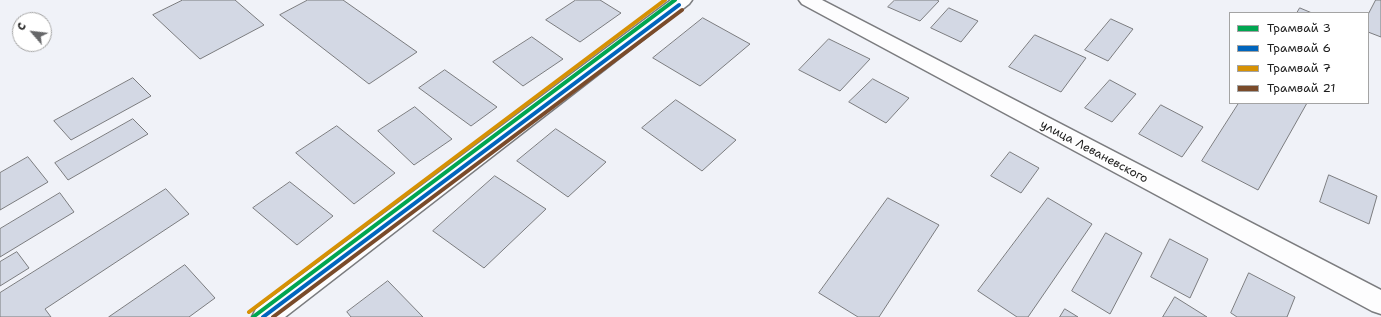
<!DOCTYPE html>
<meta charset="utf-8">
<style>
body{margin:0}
#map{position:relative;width:1381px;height:317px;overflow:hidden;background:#f0f2f8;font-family:"Shantell Sans",sans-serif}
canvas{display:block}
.legend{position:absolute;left:1229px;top:12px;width:140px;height:92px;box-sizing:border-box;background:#fff;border:1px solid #a4a4a4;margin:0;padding:5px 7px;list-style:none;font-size:12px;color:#1c1c1c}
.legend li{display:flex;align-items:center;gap:8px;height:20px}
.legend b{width:20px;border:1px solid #a4a4a4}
.north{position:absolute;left:12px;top:12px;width:40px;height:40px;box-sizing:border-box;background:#fff;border:1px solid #a4a4a4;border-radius:50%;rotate:298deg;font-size:11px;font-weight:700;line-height:16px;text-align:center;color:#1c1c1c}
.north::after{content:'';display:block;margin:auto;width:14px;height:18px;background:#666769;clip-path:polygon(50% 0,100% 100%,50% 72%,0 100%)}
</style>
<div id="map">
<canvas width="1381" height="317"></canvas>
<ul class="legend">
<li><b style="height:5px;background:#00a651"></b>Трамвай 3</li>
<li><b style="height:5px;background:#0065bd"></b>Трамвай 6</li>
<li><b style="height:5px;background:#d69104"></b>Трамвай 7</li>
<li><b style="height:5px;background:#7a4b2a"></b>Трамвай 21</li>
</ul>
<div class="north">С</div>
</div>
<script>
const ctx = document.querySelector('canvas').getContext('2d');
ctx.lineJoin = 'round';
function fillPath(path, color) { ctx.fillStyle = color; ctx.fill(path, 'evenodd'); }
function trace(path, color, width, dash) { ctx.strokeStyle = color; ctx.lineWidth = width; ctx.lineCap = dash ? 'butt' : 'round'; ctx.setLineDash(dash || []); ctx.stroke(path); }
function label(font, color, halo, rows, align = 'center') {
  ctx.font = font + ' "Shantell Sans",sans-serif'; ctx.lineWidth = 3; ctx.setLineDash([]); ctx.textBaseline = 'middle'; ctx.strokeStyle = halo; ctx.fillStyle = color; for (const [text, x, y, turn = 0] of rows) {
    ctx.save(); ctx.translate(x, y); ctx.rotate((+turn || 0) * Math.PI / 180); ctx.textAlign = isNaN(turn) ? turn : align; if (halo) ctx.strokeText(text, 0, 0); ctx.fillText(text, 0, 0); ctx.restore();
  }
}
const building = new Path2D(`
 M 183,0 L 235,0 L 264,25 L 200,59 L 153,15 Z
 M 308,0 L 343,0 L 417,52 L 369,84 L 280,15 Z
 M 576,0 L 600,0 L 621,13 L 580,42 L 546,20 Z
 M 895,0 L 937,0 L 939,1 L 920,21 L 888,7 Z
 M 1376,0 L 1381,0 L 1381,37 L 1368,32 L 1368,15 Z
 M 949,8 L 978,21 L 961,42 L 931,28 Z
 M 1300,8 L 1312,13 L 1297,13 Z
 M 703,18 L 750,44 L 700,86 L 653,58 Z
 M 1111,19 L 1133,29 L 1108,61 L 1085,50 Z
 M 1035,35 L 1086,58 L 1061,92 L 1009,67 Z
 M 532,37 L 563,59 L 523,86 L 493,62 Z
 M 829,39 L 870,59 L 840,91 L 799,70 Z
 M 445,70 L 497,107 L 471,126 L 419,88 Z
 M 133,78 L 151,96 L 71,140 L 54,121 Z
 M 873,79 L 909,98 L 886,123 L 849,102 Z
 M 1110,80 L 1136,94 L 1112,122 L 1085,108 Z
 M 676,100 L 736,140 L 702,171 L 642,128 Z
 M 1239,103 L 1307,103 L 1258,190 L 1202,161 Z
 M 1161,105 L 1203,127 L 1182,157 L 1139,134 Z
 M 415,107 L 452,139 L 414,165 L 378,131 Z
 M 133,119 L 148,134 L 68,180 L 55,163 Z
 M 337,126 L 395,173 L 354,204 L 296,153 Z
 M 556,129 L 606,162 L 568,197 L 517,161 Z
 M 1010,152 L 1039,168 L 1021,193 L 991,176 Z
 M 28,157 L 48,182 L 0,210 L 0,173 Z
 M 1329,175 L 1377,196 L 1369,224 L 1320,202 Z
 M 495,176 L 546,209 L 484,268 L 433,231 Z
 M 290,182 L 333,216 L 297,245 L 253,208 Z
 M 166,189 L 189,214 L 45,309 L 51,317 L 0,317 L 0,293 Z
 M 60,193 L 74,212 L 0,257 L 0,229 Z
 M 888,198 L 939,225 L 879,317 L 858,317 L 819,293 Z
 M 1048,198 L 1092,224 L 1028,317 L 1017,317 L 978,291 Z
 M 1106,233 L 1142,253 L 1110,314 L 1072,291 Z
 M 1170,239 L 1208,259 L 1190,298 L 1151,277 Z
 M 17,252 L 29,268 L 0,286 L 0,262 Z
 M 185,265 L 215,298 L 189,317 L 109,317 Z
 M 1249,273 L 1295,297 L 1287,317 L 1237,317 L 1231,313 Z
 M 388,281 L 423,317 L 351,317 L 347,312 Z
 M 1175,297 L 1207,317 L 1163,317 Z
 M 1065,309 L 1078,317 L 1060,317 Z`);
fillPath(building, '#d3d8e4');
trace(building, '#7b7c7f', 1);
const minor = new Path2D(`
 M 671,0 L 692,0 L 689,4 L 285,317 L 252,317 L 256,309 Z
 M 799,0 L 822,0 L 1381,290 L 1381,314 L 1372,311 L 802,4 Z`);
trace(minor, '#7b7c7f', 3);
fillPath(minor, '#fdfdfe');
trace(new Path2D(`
 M 253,317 L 675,0`), '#00a651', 4);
trace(new Path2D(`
 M 263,317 L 679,5`), '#0065bd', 4);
trace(new Path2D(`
 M 249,312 L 665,0`), '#d69104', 4);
trace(new Path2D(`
 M 273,317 L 682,10`), '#7a4b2a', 4);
label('12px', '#1c1c1c', '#fff', [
 ["улица Леваневского",1094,152,28]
]);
</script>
